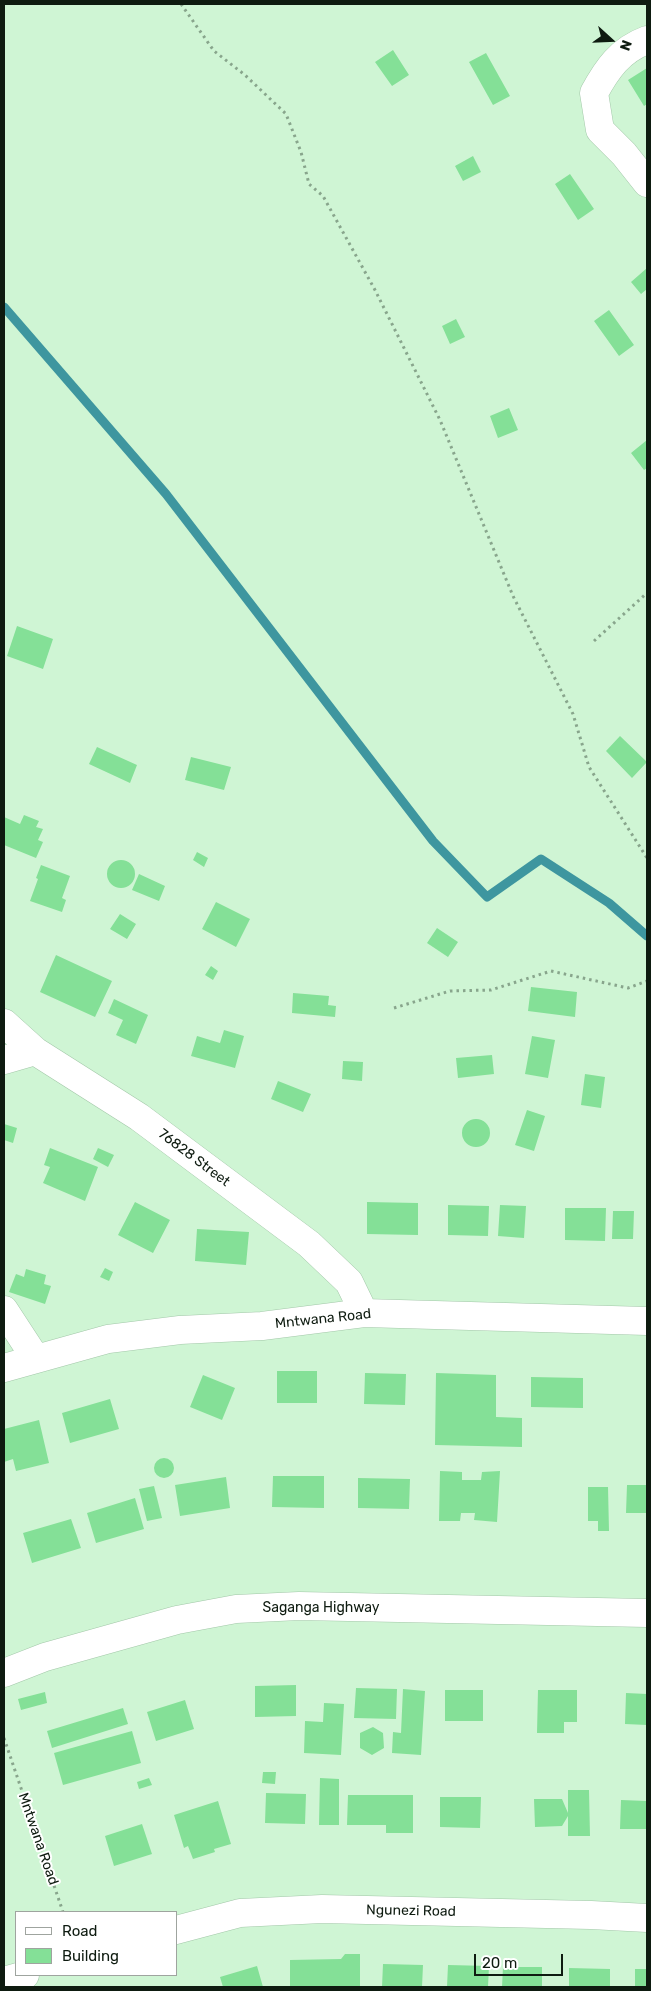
<!DOCTYPE html>
<style>
body{margin:0}
#map{position:relative;width:651px;height:1991px;overflow:hidden;background:#cff5d4;font-family:Rubik,sans-serif}
canvas{display:block}
.frame{position:absolute;inset:0;border:5px solid #0e1b10;pointer-events:none}
.legend{position:absolute;left:15px;top:1911px;width:162px;height:65px;box-sizing:border-box;background:#fff;border:1px solid #9fa49f;margin:0;padding:6px 9px;list-style:none;font-size:15px;color:#0e1b10}
.legend li{display:flex;align-items:center;gap:10px;height:25px}
.legend b{width:25px;border:1px solid #9fa49f}
.north{position:absolute;left:586px;top:15px;width:50px;height:50px;-webkit-text-stroke:4px #fff;paint-order:stroke;rotate:110deg;font-size:14px;font-weight:700;line-height:20px;text-align:center;color:#0e1b10}
.north::after{content:'';display:block;margin:auto;width:18px;height:22px;background:#0e1b10;clip-path:polygon(50% 0,100% 100%,50% 72%,0 100%)}
.scale{position:absolute;left:474px;top:1954px;width:89px;height:22px;box-sizing:border-box;border:2px solid #0e1b10;border-top:0;padding-left:6px;font-size:15px;line-height:18px;white-space:nowrap;color:#0e1b10;-webkit-text-stroke:4px #fff;paint-order:stroke}
</style>
<div id="map">
<canvas width="651" height="1991"></canvas>
<div class="frame"></div>
<ul class="legend">
<li><b style="height:6px;background:#fff"></b>Road</li>
<li><b style="height:14px;background:#84e097"></b>Building</li>
</ul>
<div class="north">N</div>
<div class="scale">20 m</div>
</div>
<script>
const ctx = document.querySelector('canvas').getContext('2d');
ctx.lineJoin = 'round';
function trace(path, color, width, dash) { ctx.strokeStyle = color; ctx.lineWidth = width; ctx.lineCap = dash ? 'butt' : 'round'; ctx.setLineDash(dash || []); ctx.stroke(path); }
function fillPath(path, color) { ctx.fillStyle = color; ctx.fill(path, 'evenodd'); }
function label(font, color, halo, rows, align = 'center') {
  ctx.font = font + ' Rubik,sans-serif'; ctx.lineWidth = 4; ctx.setLineDash([]); ctx.textBaseline = 'middle'; ctx.strokeStyle = halo; ctx.fillStyle = color; for (const [text, x, y, turn = 0] of rows) {
    ctx.save(); ctx.translate(x, y); ctx.rotate((+turn || 0) * Math.PI / 180); ctx.textAlign = isNaN(turn) ? turn : align; if (halo) ctx.strokeText(text, 0, 0); ctx.fillText(text, 0, 0); ctx.restore();
  }
}
trace(new Path2D(`
 M 4,307 L 166,494 L 433,841 L 487,897 L 541,859 L 609,903 L 647,936`), '#3e969f', 9);
fillPath(new Path2D(`
 M 393,50 L 409,75 L 392,86 L 375,62 Z
 M 486,53 L 510,96 L 493,105 L 469,62 Z
 M 647,68 L 647,104 L 644,106 L 628,80 Z
 M 473,156 L 481,172 L 463,181 L 455,166 Z
 M 570,174 L 594,209 L 578,220 L 555,184 Z
 M 647,268 L 647,289 L 641,294 L 631,282 Z
 M 609,310 L 634,345 L 619,356 L 594,321 Z
 M 456,319 L 465,337 L 450,344 L 442,326 Z
 M 509,408 L 518,430 L 498,438 L 490,416 Z
 M 647,440 L 647,468 L 644,470 L 631,453 Z
 M 17,626 L 53,639 L 43,669 L 7,656 Z
 M 620,736 L 647,762 L 632,778 L 606,751 Z
 M 97,747 L 137,765 L 130,783 L 89,764 Z
 M 191,757 L 231,767 L 224,790 L 185,780 Z
 M 24,815 L 39,821 L 36,827 L 43,829 L 38,840 L 43,842 L 36,858 L 4,845 L 4,817 L 20,824 Z
 M 197,852 L 208,858 L 204,867 L 193,860 Z
 M107 874a14 14 0 1 1 28 0a14 14 0 1 1-28 0Z
 M 41,865 L 70,876 L 62,898 L 66,900 L 62,912 L 30,901 L 38,879 L 36,878 Z
 M 139,874 L 165,886 L 159,901 L 132,890 Z
 M 216,902 L 250,919 L 236,947 L 202,929 Z
 M 120,914 L 136,924 L 127,939 L 110,929 Z
 M 437,928 L 458,942 L 448,957 L 427,943 Z
 M 56,955 L 112,981 L 95,1017 L 40,992 Z
 M 211,966 L 218,971 L 213,980 L 205,975 Z
 M 531,987 L 577,992 L 575,1017 L 528,1011 Z
 M 293,993 L 329,996 L 328,1005 L 336,1006 L 335,1017 L 292,1013 Z
 M 114,999 L 148,1015 L 136,1044 L 116,1035 L 123,1020 L 108,1013 Z
 M 224,1030 L 244,1036 L 235,1068 L 191,1056 L 197,1036 L 220,1043 Z
 M 532,1036 L 555,1040 L 548,1078 L 525,1074 Z
 M 492,1055 L 494,1074 L 458,1078 L 456,1058 Z
 M 343,1061 L 363,1062 L 362,1081 L 342,1079 Z
 M 585,1074 L 605,1077 L 601,1108 L 581,1105 Z
 M 278,1081 L 311,1094 L 303,1112 L 271,1099 Z
 M 527,1110 L 545,1116 L 534,1151 L 515,1145 Z
 M462 1133a14 14 0 1 1 28 0a14 14 0 1 1-28 0Z
 M 4,1124 L 17,1128 L 13,1143 L 4,1140 Z
 M 50,1148 L 98,1167 L 85,1201 L 43,1183 L 50,1167 L 44,1165 Z
 M 98,1148 L 114,1155 L 108,1167 L 93,1159 Z
 M 135,1202 L 170,1220 L 153,1253 L 118,1235 Z
 M 367,1202 L 418,1203 L 418,1235 L 367,1234 Z
 M 448,1205 L 489,1206 L 488,1236 L 448,1235 Z
 M 500,1205 L 526,1206 L 524,1238 L 498,1236 Z
 M 565,1208 L 606,1208 L 605,1241 L 565,1240 Z
 M 613,1211 L 634,1211 L 633,1239 L 612,1239 Z
 M 197,1229 L 249,1232 L 246,1265 L 195,1261 Z
 M 105,1268 L 113,1272 L 109,1281 L 100,1277 Z
 M 26,1269 L 46,1275 L 44,1284 L 51,1286 L 45,1304 L 9,1292 L 16,1274 L 24,1277 Z
 M 277,1371 L 317,1371 L 317,1403 L 277,1403 Z
 M 365,1373 L 406,1374 L 405,1405 L 364,1404 Z
 M 436,1373 L 496,1375 L 496,1417 L 522,1418 L 522,1447 L 435,1445 Z
 M 203,1375 L 235,1388 L 222,1420 L 190,1407 Z
 M 531,1377 L 583,1378 L 583,1408 L 531,1407 Z
 M 110,1399 L 119,1429 L 70,1443 L 62,1413 Z
 M 39,1420 L 49,1463 L 16,1471 L 13,1459 L 4,1462 L 4,1429 Z
 M154 1468a10 10 0 1 1 20 0a10 10 0 1 1-20 0Z
 M 440,1471 L 462,1472 L 462,1480 L 481,1480 L 482,1472 L 500,1471 L 497,1522 L 474,1520 L 475,1513 L 461,1513 L 460,1521 L 439,1521 Z
 M 273,1476 L 324,1476 L 324,1508 L 272,1507 Z
 M 226,1477 L 230,1508 L 180,1516 L 175,1485 Z
 M 358,1478 L 410,1479 L 409,1509 L 358,1508 Z
 M 627,1485 L 647,1485 L 647,1513 L 626,1513 Z
 M 154,1486 L 162,1518 L 147,1521 L 139,1489 Z
 M 588,1487 L 608,1487 L 609,1531 L 598,1531 L 598,1521 L 588,1521 Z
 M 135,1498 L 144,1529 L 96,1543 L 87,1513 Z
 M 71,1519 L 81,1548 L 32,1563 L 23,1533 Z
 M 296,1685 L 296,1716 L 255,1717 L 255,1686 Z
 M 356,1688 L 397,1689 L 396,1719 L 354,1718 Z
 M 403,1689 L 425,1691 L 421,1755 L 392,1753 L 393,1732 L 401,1733 Z
 M 445,1690 L 483,1690 L 483,1721 L 445,1721 Z
 M 538,1690 L 577,1690 L 577,1722 L 564,1722 L 564,1733 L 537,1733 Z
 M 45,1692 L 47,1703 L 21,1710 L 18,1699 Z
 M 626,1693 L 647,1694 L 647,1725 L 625,1724 Z
 M 185,1700 L 194,1729 L 156,1741 L 147,1712 Z
 M 324,1703 L 344,1704 L 341,1755 L 304,1753 L 305,1721 L 323,1722 Z
 M 123,1708 L 128,1724 L 52,1748 L 47,1731 Z
 M 373,1727 L 383,1733 L 384,1748 L 372,1755 L 360,1748 L 360,1733 Z
 M 132,1731 L 141,1763 L 63,1785 L 54,1753 Z
 M 263,1772 L 276,1772 L 275,1784 L 262,1783 Z
 M 149,1778 L 152,1785 L 139,1789 L 137,1782 Z
 M 320,1778 L 339,1779 L 339,1825 L 319,1825 Z
 M 568,1790 L 589,1790 L 590,1836 L 568,1836 L 568,1816 L 562,1826 L 535,1827 L 534,1799 L 562,1799 L 568,1813 Z
 M 266,1793 L 306,1794 L 305,1824 L 265,1823 Z
 M 348,1795 L 413,1795 L 413,1833 L 386,1833 L 386,1825 L 347,1825 Z
 M 440,1797 L 481,1797 L 480,1828 L 440,1827 Z
 M 621,1800 L 647,1801 L 647,1829 L 620,1829 Z
 M 218,1801 L 231,1844 L 214,1849 L 215,1852 L 193,1859 L 188,1846 L 184,1848 L 174,1815 Z
 M 142,1824 L 152,1854 L 114,1866 L 105,1836 Z
 M 345,1954 L 360,1954 L 360,1987 L 290,1987 L 290,1960 L 341,1959 Z
 M 383,1964 L 423,1965 L 422,1987 L 382,1987 Z
 M 448,1965 L 489,1966 L 488,1987 L 447,1987 Z
 M 257,1966 L 263,1987 L 223,1987 L 220,1977 Z
 M 503,1967 L 542,1967 L 542,1987 L 502,1987 Z
 M 569,1968 L 610,1969 L 610,1987 L 569,1987 Z
 M 635,1969 L 647,1969 L 647,1987 L 635,1987 Z`), '#84e097');
const minor = new Path2D(`
 M 647,40 C 620,50 607,69 594,93 L 600,130 L 624,154 L 647,183
 M 4,1023 L 35,1051 L 139,1117 L 309,1244 L 349,1282 L 364,1313
 M 4,1060 L 35,1051
 M 4,1310 L 36,1359
 M 4,1368 L 108,1339 L 180,1330 L 262,1326 L 364,1313 L 647,1321
 M 176,1930 L 240,1913 L 322,1909 L 591,1915 L 647,1918
 M 4,1981 L 25,1975`);
const tertiary = new Path2D(`
 M 4,1673 L 45,1657 L 177,1620 L 236,1609 L 299,1606 L 647,1613`);
trace(minor, '#a2c7a8', 29);
trace(tertiary, '#a2c7a8', 29);
trace(new Path2D(`
 M 181,4 L 214,51 L 245,75 L 286,114 L 301,152 L 309,184 L 323,196 L 375,290 L 440,420 L 513,596 L 573,714 L 589,767 L 647,858
 M 594,641 L 647,593
 M 394,1008 L 450,991 L 491,990 L 551,971 L 628,988 L 647,981
 M 4,1738 L 63,1912`), '#88a58c', 3, [2.5, 4]);
trace(minor, '#fff', 28);
trace(tertiary, '#fff', 28);
label('14px', '#0e1b10', '#fff', [
 ["76828 Street",194,1158,37],
 ["Mntwana Road",323,1319,-6],
 ["Saganga Highway",321,1608],
 ["Mntwana Road",38,1839,71],
 ["Ngunezi Road",411,1911,1]
]);
</script>
